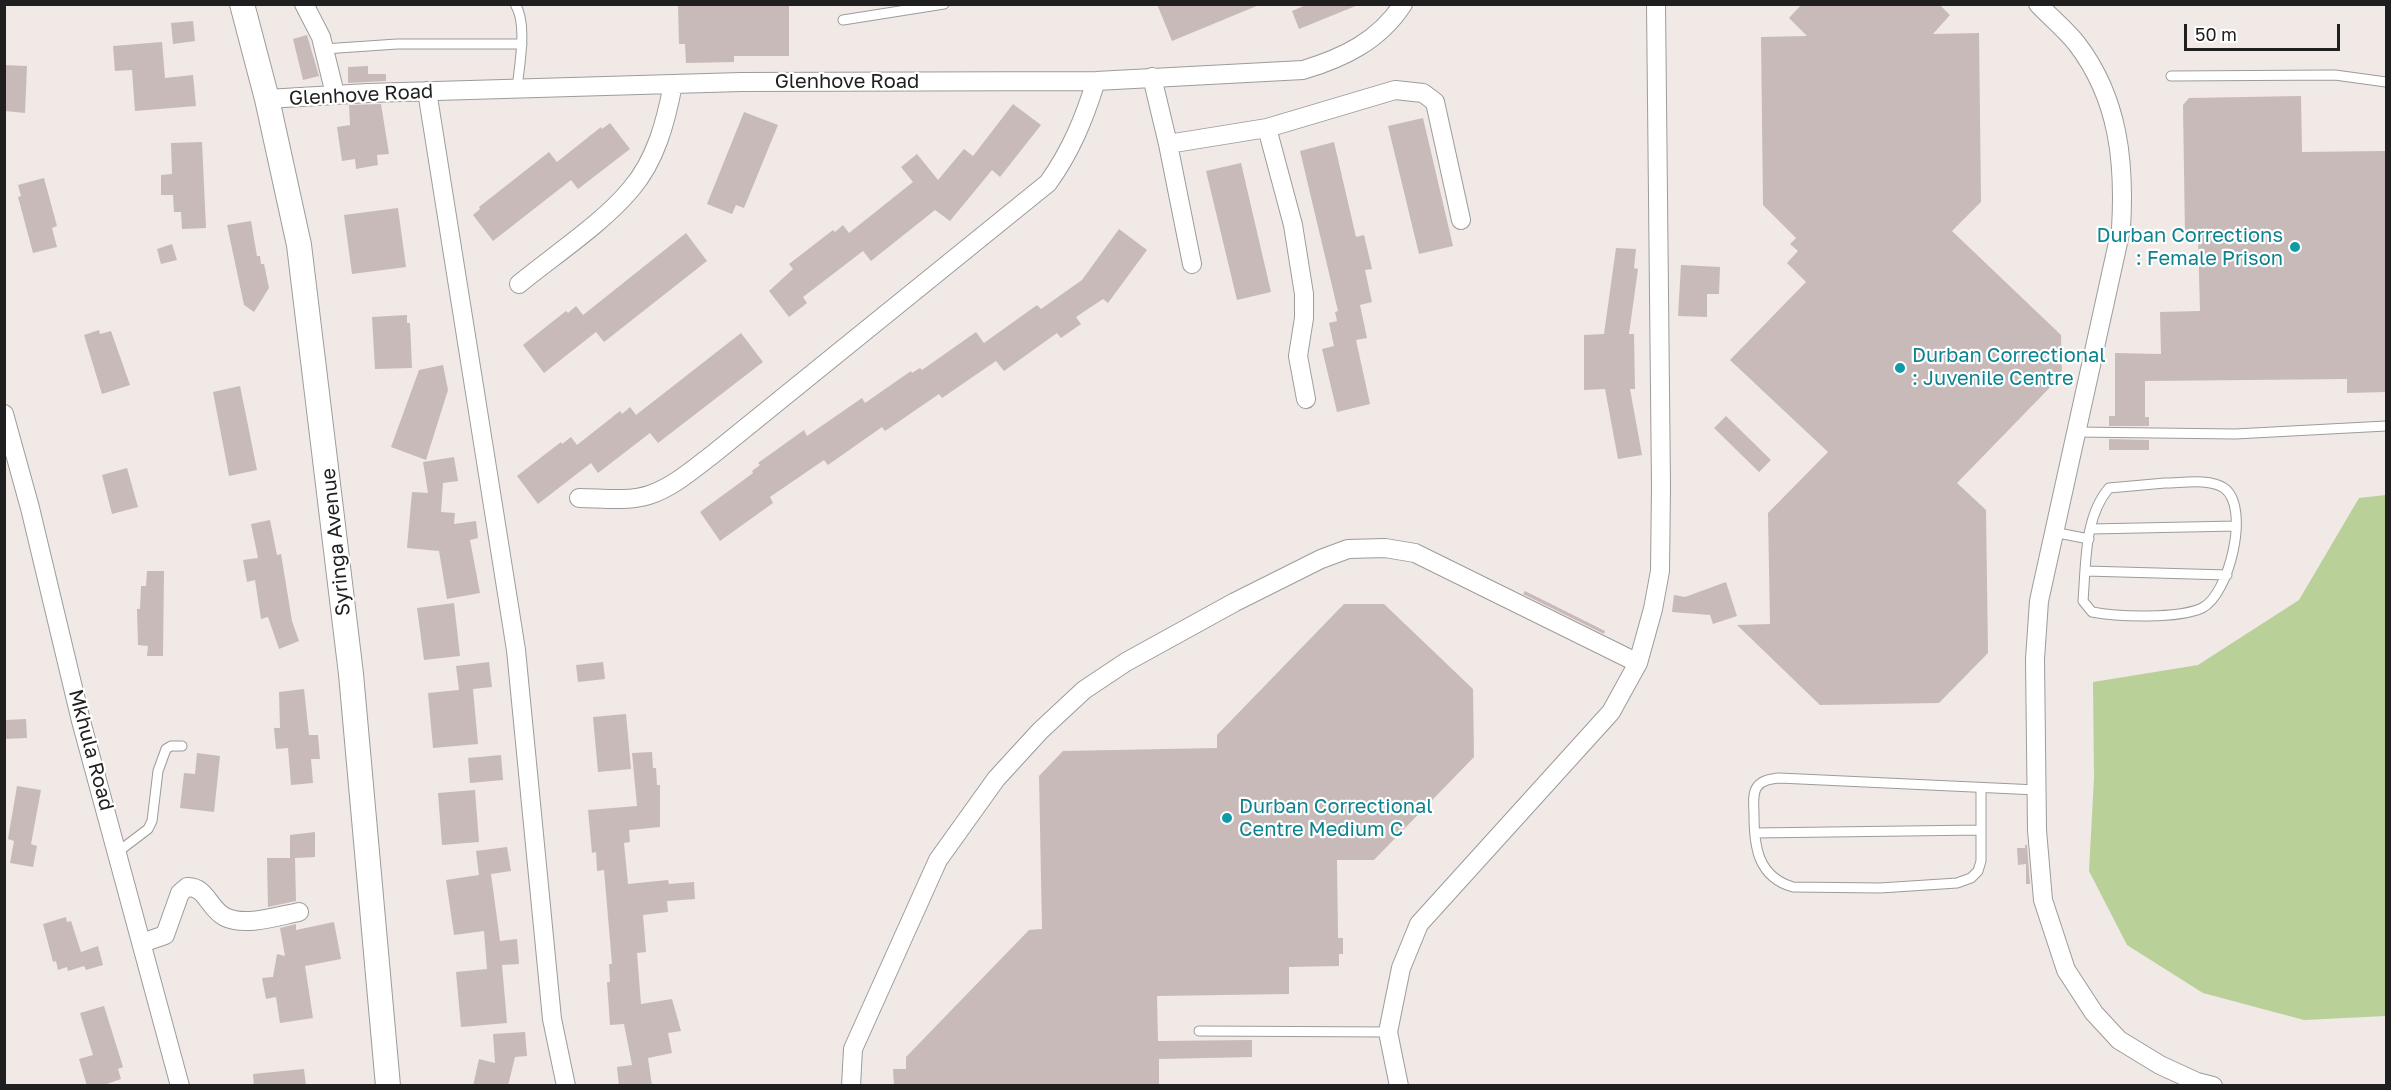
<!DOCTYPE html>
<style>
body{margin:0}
#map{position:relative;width:2391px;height:1090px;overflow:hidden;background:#f0e9e5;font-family:"Golos Text",sans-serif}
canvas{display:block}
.frame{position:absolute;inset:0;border:6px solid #1f1f1f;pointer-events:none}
.scale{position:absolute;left:2184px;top:24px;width:156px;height:27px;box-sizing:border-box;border:3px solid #1f1f1f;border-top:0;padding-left:8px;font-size:18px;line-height:21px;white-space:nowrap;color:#1f1f1f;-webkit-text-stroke:4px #fff;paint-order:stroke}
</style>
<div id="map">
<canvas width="2391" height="1090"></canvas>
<div class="frame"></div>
<div class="scale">50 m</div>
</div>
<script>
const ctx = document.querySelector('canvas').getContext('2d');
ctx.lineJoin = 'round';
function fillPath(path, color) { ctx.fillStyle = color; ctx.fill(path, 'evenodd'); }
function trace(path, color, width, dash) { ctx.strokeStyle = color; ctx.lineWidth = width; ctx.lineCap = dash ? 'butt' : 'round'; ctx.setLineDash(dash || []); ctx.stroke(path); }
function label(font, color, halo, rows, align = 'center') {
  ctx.font = font + ' "Golos Text",sans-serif'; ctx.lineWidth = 4.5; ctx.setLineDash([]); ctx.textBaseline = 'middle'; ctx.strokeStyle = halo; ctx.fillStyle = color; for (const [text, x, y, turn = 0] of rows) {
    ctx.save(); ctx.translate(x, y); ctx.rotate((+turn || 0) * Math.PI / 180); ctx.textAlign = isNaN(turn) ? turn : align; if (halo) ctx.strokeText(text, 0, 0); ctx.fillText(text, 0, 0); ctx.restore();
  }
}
fillPath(new Path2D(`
 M 2386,495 L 2386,1016 L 2304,1020 L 2203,993 L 2127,945 L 2089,871 L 2094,778 L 2093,682 L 2198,665 L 2299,600 L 2359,498 Z`), '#b9d099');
fillPath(new Path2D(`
 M 678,4 L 789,4 L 789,56 L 734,56 L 734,62 L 686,63 L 685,44 L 679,44 Z
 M 1157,4 L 1259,4 L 1259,5 L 1172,41 Z
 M 1308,4 L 1358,4 L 1358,5 L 1299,29 L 1292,11 Z
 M 1802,4 L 1939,4 L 1950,15 L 1933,34 L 1979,33 L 1981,202 L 1952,231 L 2061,335 L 2062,375 L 1957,483 L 1986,510 L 1988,653 L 1939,703 L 1820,705 L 1737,625 L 1770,624 L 1768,513 L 1828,452 L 1730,360 L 1806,282 L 1787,263 L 1798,251 L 1790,244 L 1796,238 L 1763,205 L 1761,37 L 1807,36 L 1789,18 Z
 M 193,21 L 195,41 L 173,44 L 171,23 Z
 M 307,35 L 319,76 L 303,80 L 293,39 Z
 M 162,42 L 165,78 L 193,75 L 196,106 L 135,111 L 132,70 L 115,71 L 113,46 Z
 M 4,65 L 27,66 L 25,113 L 5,111 Z
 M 368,66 L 368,74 L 386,74 L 386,81 L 348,83 L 348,67 Z
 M 2301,96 L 2302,152 L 2386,151 L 2386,392 L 2347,393 L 2347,379 L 2145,381 L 2145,417 L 2149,417 L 2149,426 L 2109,426 L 2109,416 L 2115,416 L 2115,353 L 2161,354 L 2160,312 L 2200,311 L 2198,236 L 2185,236 L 2183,105 L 2189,98 Z
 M 381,104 L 389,154 L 377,155 L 378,165 L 356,169 L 355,159 L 342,161 L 337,127 L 350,125 L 349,105 Z
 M 1013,104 L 1041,125 L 1000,177 L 992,170 L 950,221 L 935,210 L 871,261 L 863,251 L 803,297 L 807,303 L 789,317 L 769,291 L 793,269 L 789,264 L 833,230 L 835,232 L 843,225 L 849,233 L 913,182 L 901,167 L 917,154 L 938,180 L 964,149 L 973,156 Z
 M 744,112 L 778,125 L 744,208 L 736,205 L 732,214 L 707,204 Z
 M 1423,118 L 1453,246 L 1419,254 L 1388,126 Z
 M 610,123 L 630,149 L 578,189 L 571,180 L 493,241 L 473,215 L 480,209 L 479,207 L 549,152 L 557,162 L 601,127 L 602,129 Z
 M 202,142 L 206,228 L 182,229 L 181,212 L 174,212 L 173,195 L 161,195 L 161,175 L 172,174 L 171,143 Z
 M 1334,142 L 1356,237 L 1364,235 L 1372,269 L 1365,270 L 1372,302 L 1360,305 L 1367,338 L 1356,340 L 1370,404 L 1337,412 L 1322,349 L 1334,346 L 1329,323 L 1337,321 L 1335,312 L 1338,311 L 1300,151 Z
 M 1241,163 L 1271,292 L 1237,300 L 1206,171 Z
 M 44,178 L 57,226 L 52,228 L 57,247 L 33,253 L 18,197 L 21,196 L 18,185 Z
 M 398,208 L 406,267 L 352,274 L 344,215 Z
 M 251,221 L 257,256 L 260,256 L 261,264 L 264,264 L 269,288 L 254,312 L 244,305 L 227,225 Z
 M 1119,229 L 1147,250 L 1108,303 L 1103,299 L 1076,317 L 1081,324 L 1061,338 L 1057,333 L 1004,371 L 996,361 L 942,398 L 939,394 L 885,431 L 882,427 L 828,465 L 824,460 L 770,497 L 773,503 L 720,541 L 700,512 L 753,473 L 752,471 L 760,465 L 758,463 L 804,430 L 807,436 L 862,398 L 865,403 L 911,371 L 912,373 L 920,368 L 922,370 L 976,332 L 984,343 L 1037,305 L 1041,309 L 1082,280 Z
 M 686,233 L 707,261 L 604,342 L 596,332 L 544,373 L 523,345 L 566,311 L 568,313 L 576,306 L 583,315 Z
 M 172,244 L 177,260 L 161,264 L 157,249 Z
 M 1616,248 L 1636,249 L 1634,268 L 1638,269 L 1629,334 L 1634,334 L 1635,389 L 1630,389 L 1642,455 L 1618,459 L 1605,389 L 1584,390 L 1584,335 L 1604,334 Z
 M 1681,265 L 1720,267 L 1719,294 L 1707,294 L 1707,317 L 1678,316 Z
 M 407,315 L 407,323 L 410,323 L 412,368 L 375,369 L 372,317 Z
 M 99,330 L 100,334 L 111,331 L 130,385 L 102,394 L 84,335 Z
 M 741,333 L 763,362 L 658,443 L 650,433 L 598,473 L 591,463 L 538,504 L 517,476 L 561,442 L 562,444 L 571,437 L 577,445 L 620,411 L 622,414 L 630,407 L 636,415 Z
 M 443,365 L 448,390 L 426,460 L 391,447 L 419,370 Z
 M 240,386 L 257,470 L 229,476 L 213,392 Z
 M 1726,416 L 1771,460 L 1759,472 L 1714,428 Z
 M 2109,439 L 2149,440 L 2149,450 L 2109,450 Z
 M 454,457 L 458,481 L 443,483 L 441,512 L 455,513 L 454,524 L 476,521 L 478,538 L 470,540 L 480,593 L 447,599 L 439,551 L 407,548 L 412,492 L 428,493 L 423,462 Z
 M 127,468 L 138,507 L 112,514 L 102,475 Z
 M 270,520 L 277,555 L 281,554 L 292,621 L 299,641 L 279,649 L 268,617 L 261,619 L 255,580 L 247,582 L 243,560 L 258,558 L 251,524 Z
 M 147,571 L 164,571 L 163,656 L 147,656 L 148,646 L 138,645 L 137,609 L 140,609 L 141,586 L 146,586 Z
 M 1726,582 L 1737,616 L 1713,624 L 1710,615 L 1672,612 L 1674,595 L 1685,597 Z
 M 1525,591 L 1605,631 L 1604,634 L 1523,594 Z
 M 454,603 L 460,656 L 424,660 L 417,608 Z
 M 1344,604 L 1384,604 L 1473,689 L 1474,757 L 1374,860 L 1337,860 L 1338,938 L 1343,938 L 1343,954 L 1339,954 L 1339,966 L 1289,967 L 1289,994 L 1157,996 L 1158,1041 L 1252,1040 L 1252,1057 L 1159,1059 L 1159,1086 L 894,1086 L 893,1069 L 906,1069 L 906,1057 L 1029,930 L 1042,929 L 1039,776 L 1063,751 L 1217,748 L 1217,735 Z
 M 489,662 L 492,687 L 473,689 L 478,744 L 433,748 L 428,693 L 459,690 L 456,666 Z
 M 603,662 L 605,679 L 578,682 L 576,665 Z
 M 304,689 L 309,735 L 318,735 L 320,759 L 311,759 L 313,783 L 291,785 L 288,748 L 276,749 L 274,728 L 280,728 L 279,692 Z
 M 626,714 L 631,769 L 598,772 L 593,717 Z
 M 26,719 L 27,738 L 4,739 L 6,720 Z
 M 652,752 L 653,768 L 656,768 L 657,785 L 660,785 L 660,827 L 629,830 L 630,842 L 624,843 L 628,884 L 668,880 L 669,884 L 694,882 L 695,899 L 667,901 L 668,912 L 643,915 L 646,952 L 637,953 L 641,1004 L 672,999 L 681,1031 L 668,1033 L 672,1053 L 648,1058 L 652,1086 L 619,1086 L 617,1067 L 632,1065 L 624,1024 L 610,1025 L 607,982 L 610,982 L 609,964 L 612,964 L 604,870 L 597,871 L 596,852 L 592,853 L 588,810 L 637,806 L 632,753 Z
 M 197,753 L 220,756 L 214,812 L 180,808 L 184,773 L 195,774 Z
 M 501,755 L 503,780 L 470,783 L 468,758 Z
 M 17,786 L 41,790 L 31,844 L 37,846 L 33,867 L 10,863 L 14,841 L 8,839 Z
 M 475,790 L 479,842 L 442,845 L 438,793 Z
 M 315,832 L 315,857 L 295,858 L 296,901 L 268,907 L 267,858 L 290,858 L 290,835 Z
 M 2025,845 L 2027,845 L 2030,884 L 2026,884 L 2026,864 L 2018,865 L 2017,848 L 2025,848 Z
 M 507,847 L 511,871 L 491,874 L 500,941 L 517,939 L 519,964 L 502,965 L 507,1023 L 461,1027 L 456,972 L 487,969 L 484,931 L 454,935 L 446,880 L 479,875 L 476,851 Z
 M 66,917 L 67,922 L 71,921 L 81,952 L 98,946 L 103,965 L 86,970 L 84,966 L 68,971 L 67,967 L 58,970 L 56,961 L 53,962 L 43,924 Z
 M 334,922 L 341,959 L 305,966 L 313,1018 L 280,1023 L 276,997 L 266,999 L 262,978 L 273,977 L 277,954 L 285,956 L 280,928 L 296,924 L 296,930 Z
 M 104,1006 L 123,1067 L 118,1069 L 121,1079 L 101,1086 L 87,1086 L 79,1059 L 93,1055 L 80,1013 Z
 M 525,1032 L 527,1056 L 515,1057 L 508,1086 L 473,1086 L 479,1059 L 495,1063 L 493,1034 Z
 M 304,1069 L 306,1086 L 254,1086 L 253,1074 Z`), '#c8bab8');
const service = new Path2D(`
 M 515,4 C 528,24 519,66 517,89
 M 843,20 L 944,4
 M 324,49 L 397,44 L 522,44
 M 2171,76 L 2335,75 L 2386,82
 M 2076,432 L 2235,434 L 2386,426
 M 2165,483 C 2182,483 2209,478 2224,488 C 2251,507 2229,595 2202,608 C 2178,619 2118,617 2092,612 L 2083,601 C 2086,564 2084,517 2109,488 Z
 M 2091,529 L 2236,526
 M 2053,532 L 2089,539
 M 2086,571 L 2227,575
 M 1981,788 L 1981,861 L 1978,871 L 1971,878 L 1957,883 L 1880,888 L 1793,887 C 1758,877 1754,847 1754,815 C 1754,806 1752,794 1757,787 C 1762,780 1771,779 1779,778 L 2037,790
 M 1755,833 L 1981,830
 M 119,851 L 148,829 L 152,821 L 158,771 L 166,749 L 171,746 L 182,746
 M 1199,1031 L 1388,1032`);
const minor = new Path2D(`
 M 304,4 L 321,37 L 335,94
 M 2038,4 C 2050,17 2066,30 2077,44 C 2119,99 2125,163 2121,229 L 2039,601 L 2035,659 L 2037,830 L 2043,900 L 2066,970 L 2094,1013 L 2119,1040 L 2160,1065 L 2197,1082 L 2213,1086
 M 1152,77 L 1168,144 L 1267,128 L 1293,225 L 1304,294 L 1304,318 L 1298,356 L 1306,399
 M 427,91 L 516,650 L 552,1019 L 566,1086
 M 267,99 L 368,93 L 741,82 L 1096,81 L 1303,70 C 1343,58 1379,41 1403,4
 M 1267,128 L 1395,90 L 1423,93 L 1435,102 L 1461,220
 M 1168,144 L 1192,264
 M 519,284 C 553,256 603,223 631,189 C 656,160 666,121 673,84
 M 4,414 L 30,508 L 81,721 L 180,1086
 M 579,498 C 601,498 627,502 649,495 C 673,487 692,470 712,455 L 1048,183 C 1071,151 1084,119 1096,81
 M 142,943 L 165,935 L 180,893 L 187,887 C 206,886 209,909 225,917 C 245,927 278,916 299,912
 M 851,1086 L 853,1049 L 938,860 L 996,779 L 1040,731 L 1084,690 L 1126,662 L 1235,602 L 1321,559 L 1348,549 L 1385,548 L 1415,553 L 1638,663
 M 1399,1086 L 1388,1032 L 1401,968 L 1419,924 L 1611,712 L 1638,663 L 1653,609 L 1660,571 L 1661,487 L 1656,4`);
const tertiary = new Path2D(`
 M 242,4 L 267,99 L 299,245 L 351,674 L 388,1086`);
trace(service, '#9c9c9c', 11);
trace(minor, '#9c9c9c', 20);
trace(tertiary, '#9c9c9c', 26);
trace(service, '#fff', 9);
trace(minor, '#fff', 18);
trace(tertiary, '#fff', 24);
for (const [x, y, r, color] of [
 [2295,247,6,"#0f9aa8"],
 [1900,368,6,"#0f9aa8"],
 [1227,818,6,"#0f9aa8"]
]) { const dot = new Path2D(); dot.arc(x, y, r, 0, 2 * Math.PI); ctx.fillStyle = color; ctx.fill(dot); trace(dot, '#fff', 2); }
label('20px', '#1f1f1f', '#fff', [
 ["Glenhove Road",847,82],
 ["Glenhove Road",361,95,-3],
 ["Syringa Avenue",336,542,-96],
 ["Mkhula Road",91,750,75]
]);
label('20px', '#0d838f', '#fff', [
 ["Durban Corrections",2283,236,"right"],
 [": Female Prison",2283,259,"right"],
 ["Durban Correctional",1912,356],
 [": Juvenile Centre",1912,379],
 ["Durban Correctional",1239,807],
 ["Centre Medium C",1239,830]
], 'left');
</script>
